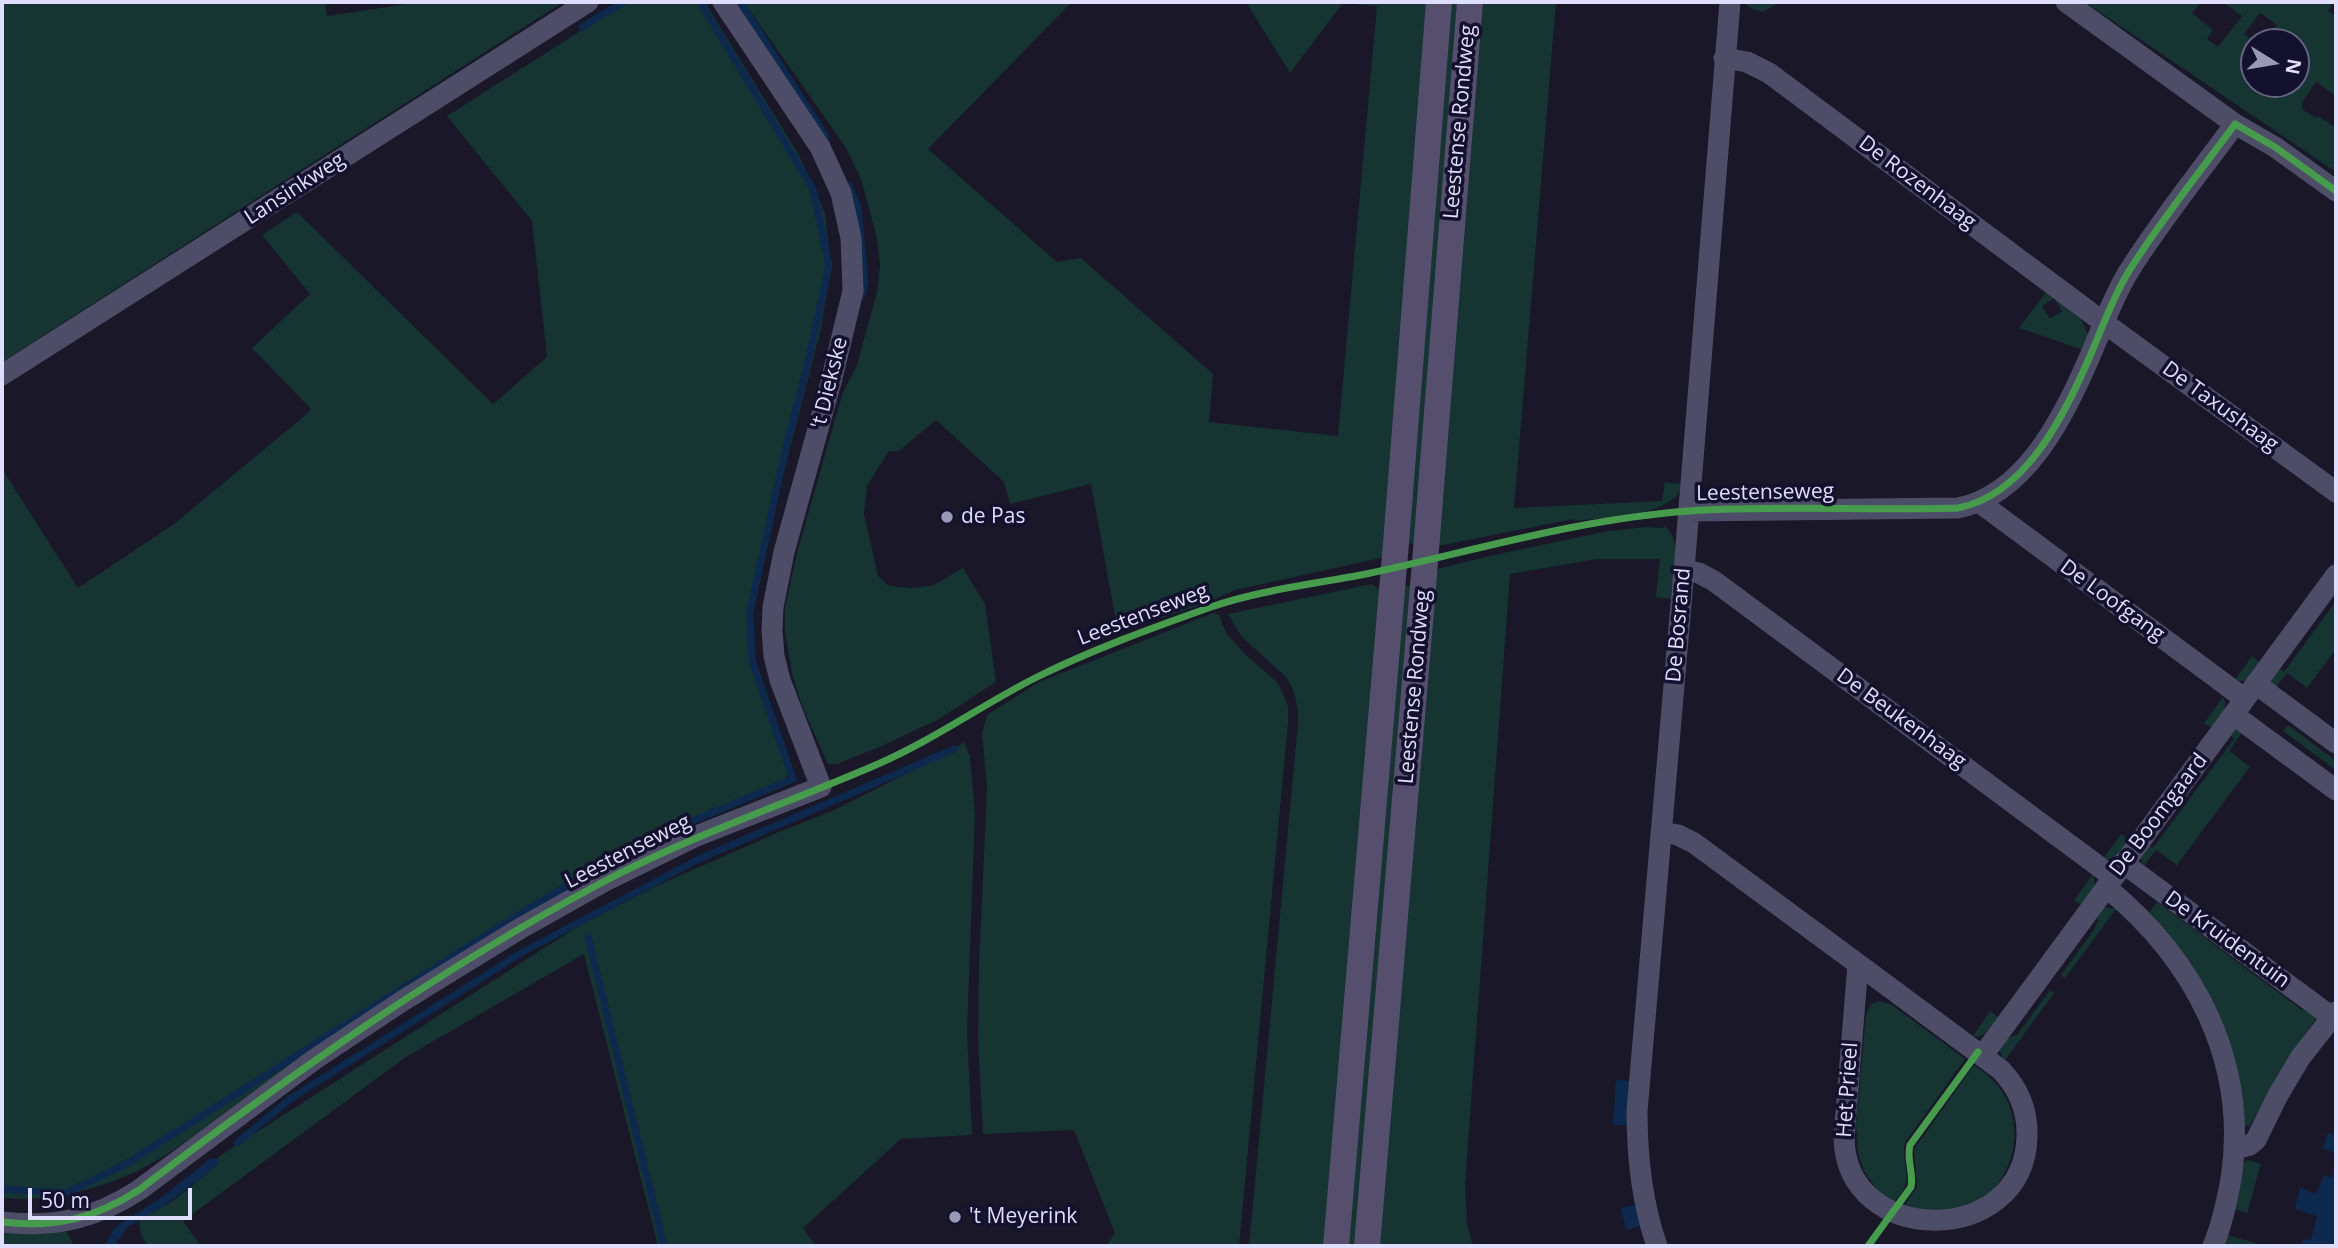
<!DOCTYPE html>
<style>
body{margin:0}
#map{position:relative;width:2338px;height:1248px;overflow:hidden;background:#191728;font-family:"Open Sans",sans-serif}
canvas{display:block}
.frame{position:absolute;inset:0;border:4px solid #dfdeff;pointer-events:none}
.north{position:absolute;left:2240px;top:28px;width:70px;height:70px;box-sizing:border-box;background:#14112e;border:2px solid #656382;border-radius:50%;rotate:101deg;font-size:19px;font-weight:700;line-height:28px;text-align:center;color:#dfdeff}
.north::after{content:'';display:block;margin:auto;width:24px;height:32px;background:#9a98b4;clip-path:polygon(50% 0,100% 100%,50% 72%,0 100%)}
.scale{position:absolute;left:28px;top:1188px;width:164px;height:32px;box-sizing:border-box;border:4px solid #dfdeff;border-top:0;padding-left:9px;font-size:21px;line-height:24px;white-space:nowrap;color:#dfdeff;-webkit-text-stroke:5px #14112e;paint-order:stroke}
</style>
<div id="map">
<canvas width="2338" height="1248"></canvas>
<div class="frame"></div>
<div class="north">N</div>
<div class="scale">50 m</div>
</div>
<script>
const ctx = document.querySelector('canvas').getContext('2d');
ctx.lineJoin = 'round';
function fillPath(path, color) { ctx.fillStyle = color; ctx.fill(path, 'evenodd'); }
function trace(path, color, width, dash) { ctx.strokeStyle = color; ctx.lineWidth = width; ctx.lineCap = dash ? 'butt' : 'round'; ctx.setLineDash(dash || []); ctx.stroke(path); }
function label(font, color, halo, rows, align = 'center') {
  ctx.font = font + ' "Open Sans",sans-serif'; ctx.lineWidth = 7; ctx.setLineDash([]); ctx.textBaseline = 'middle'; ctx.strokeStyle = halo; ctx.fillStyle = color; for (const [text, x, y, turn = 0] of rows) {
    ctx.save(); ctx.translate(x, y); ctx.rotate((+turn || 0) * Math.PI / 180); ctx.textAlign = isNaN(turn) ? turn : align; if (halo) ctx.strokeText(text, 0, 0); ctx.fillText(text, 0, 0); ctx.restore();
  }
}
fillPath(new Path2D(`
 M 2,2 L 325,2 L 327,16 L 420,2 L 558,2 L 560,4 L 2,362 Z
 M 626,2 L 705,2 L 800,157 L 825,213 L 831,269 L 821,329 L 753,591 C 752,606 749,621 750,635 C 756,681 771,726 790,767 L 785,781 C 684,829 580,875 484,934 C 406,981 332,1035 257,1089 C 220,1115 176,1153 135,1172 C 94,1191 47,1202 2,1198 L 2,469 L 78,588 L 174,524 L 308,413 L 311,409 L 252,348 L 310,294 L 262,235 L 297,212 L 493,404 L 547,357 L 532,221 L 447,116 Z
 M 744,2 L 1069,2 L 1070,4 L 928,149 L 1057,262 L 1081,258 L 1213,374 L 1209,422 L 1338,436 L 1377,6 L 1343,3 L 1290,73 L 1246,2 L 1430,2 L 1385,557 L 1235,590 L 1204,604 L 1118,632 L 1091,484 L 1010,504 L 1004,482 L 936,420 L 899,451 L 889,451 L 867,486 L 864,514 L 878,576 L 889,586 L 912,588 L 934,585 L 963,568 L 985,604 L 996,682 L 939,719 L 882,746 L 837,764 L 828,764 L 802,706 L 792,673 L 785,632 L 785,607 L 798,549 L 842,395 L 857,365 L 877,292 L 880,266 L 877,238 L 861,179 L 846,148 Z
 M 1446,2 L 1463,2 L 1420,544 L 1403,543 Z
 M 1480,2 L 1556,2 L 1514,508 L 1662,501 L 1665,482 L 1682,484 C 1678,516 1601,518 1575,521 L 1574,519 L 1433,547 Z
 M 1744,2 L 1779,2 L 1763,12 L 1750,8 Z
 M 2085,2 L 2201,2 L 2192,13 L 2213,30 L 2207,39 L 2218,47 L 2242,16 L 2223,2 L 2336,2 L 2336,5 L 2333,3 L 2328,11 L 2336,16 L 2336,96 L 2316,82 L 2301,104 L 2303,106 L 2302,109 L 2316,118 L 2318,116 L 2336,128 L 2336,172 ZM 2260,13 L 2277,25 L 2264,42 L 2296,42 L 2296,84 L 2281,84 L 2276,90 L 2268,84 L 2254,84 L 2254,74 L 2251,72 L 2254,69 L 2254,42 L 2244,34 Z
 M 2046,292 L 2081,318 L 2089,337 L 2083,350 L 2019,328 ZM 2054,298 L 2062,311 L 2050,319 L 2042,306 Z
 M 1665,526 C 1683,539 1673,578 1671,599 L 1656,597 L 1660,559 L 1597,559 L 1510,574 L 1465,1184 L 1467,1223 L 1473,1246 L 1375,1246 L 1433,570 L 1494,555 L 1608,531 L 1646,527 L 1664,528 Z
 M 1372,584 L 1385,595 L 1331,1246 L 1249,1246 L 1298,723 C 1298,706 1296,692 1286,677 L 1242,637 L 1228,614 Z
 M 1400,585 L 1417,587 L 1360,1246 L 1343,1246 Z
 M 2336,601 L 2336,649 L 2307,688 L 2287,673 L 2275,689 L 2271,682 L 2276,667 L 2284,672 Z
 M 1213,613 L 1219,615 L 1226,633 L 1246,655 L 1278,683 L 1288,706 L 1288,723 L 1239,1246 L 1106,1246 L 1115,1233 L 1074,1130 L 983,1134 L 978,1040 L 979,966 L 987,789 L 982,733 L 987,715 L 1039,682 Z
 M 2252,656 L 2259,662 L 2245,681 L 2234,681 Z
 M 2223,697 C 2230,709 2219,718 2212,728 L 2204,723 Z
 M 2288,725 L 2336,761 L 2336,770 L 2283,731 Z
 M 2247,726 L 2229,751 L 2250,767 L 2177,865 L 2156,850 L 2144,866 L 2141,859 L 2146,844 L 2153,848 L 2234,739 L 2228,733 L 2231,730 Z
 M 964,742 L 970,757 L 975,814 L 967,1032 L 972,1135 L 901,1139 L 803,1228 L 816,1246 L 658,1246 L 584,954 L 406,1057 L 183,1221 L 201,1246 L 148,1246 C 142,1237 138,1231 140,1220 L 171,1202 L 218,1165 L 217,1158 L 224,1153 L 577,927 L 656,886 L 779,832 L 832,811 L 953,750 Z
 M 2121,834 L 2129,840 C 2121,850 2117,861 2103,859 Z
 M 2093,874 L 2095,886 L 2082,905 L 2074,900 Z
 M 2157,902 L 2302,1010 L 2312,1009 L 2317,1017 L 2280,1071 L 2250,1126 L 2243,1126 L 2215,1007 L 2187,960 L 2148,914 Z
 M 2104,907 L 2116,909 L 2065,978 L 2061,975 L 2095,928 L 2098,920 L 2097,913 Z
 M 2050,990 L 2054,993 L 2004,1062 L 1999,1049 L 2005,1038 L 2017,1035 Z
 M 1879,1001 L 1892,1005 L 1965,1059 L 1906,1141 C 1900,1155 1909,1168 1906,1183 C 1904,1192 1895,1200 1890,1208 L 1864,1171 L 1858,1152 L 1856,1124 L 1866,1014 L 1871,1004 Z
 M 1990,1011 L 1998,1017 C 1991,1026 1986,1039 1973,1036 Z
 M 1974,1065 C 1986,1073 1997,1082 2004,1095 C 2028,1135 2009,1193 1964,1209 C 1951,1214 1916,1212 1899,1213 L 1917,1187 L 1914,1149 Z
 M 2247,1160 L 2261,1164 L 2247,1213 L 2235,1209 L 2242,1165 Z
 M 2,1227 L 66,1231 L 74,1246 L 2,1246 Z
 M 2227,1235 L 2266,1246 L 2223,1246 Z`), '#153432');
fillPath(new Path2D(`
 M 1616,1080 L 1631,1081 L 1628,1125 L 1613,1125 Z
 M 2328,1132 L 2336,1136 L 2336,1154 L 2323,1148 Z
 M 211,1158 L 218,1159 L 218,1165 L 161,1208 L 129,1226 L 114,1246 L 104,1246 L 115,1227 L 162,1197 Z
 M 2336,1167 L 2336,1246 L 2301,1246 L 2303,1239 L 2311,1240 L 2317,1216 L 2295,1209 L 2300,1187 L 2316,1194 L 2324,1175 L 2331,1178 Z
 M 1636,1205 L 1640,1226 L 1626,1230 L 1621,1208 Z`), '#0d294e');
trace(new Path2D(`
 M 740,2 L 826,137
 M 582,27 L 624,2
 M 849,186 L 858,207 L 865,283 L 861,297
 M 588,936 L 664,1246
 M 237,1143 L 290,1099 L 521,953 L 699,859 L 954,749
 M 2,1189 L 66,1193 L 126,1164 L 504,924 L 632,846 L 793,779 L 752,660 L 750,612 L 785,451 L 810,354 L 829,265 L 813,189 L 700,2`), '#0d294e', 7);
trace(new Path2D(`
 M 2066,2 L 2235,124 L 2275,147 L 2336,191
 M 1724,58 L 1747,62 L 1769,73 L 2103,322 L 2336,492
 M 2,375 L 588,2
 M 1979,502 L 2245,699
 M 1688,511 L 1958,508 C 2024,495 2062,420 2087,363 C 2101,332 2111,300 2129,271 C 2161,220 2200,172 2235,124
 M 1684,570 L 1699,573 L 1714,581 L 2113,877
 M 2256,684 L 2336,743
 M 2234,715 L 2336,790
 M 1662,832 L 1678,835 L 1694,843 L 1858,964
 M 2123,863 L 2332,1017
 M 2106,887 C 2195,960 2249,1062 2231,1179 C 2227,1201 2222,1225 2213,1246
 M 1858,964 L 2001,1070 C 2019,1089 2028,1111 2027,1137 C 2024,1248 1845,1248 1844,1137 Z
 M 1983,1055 L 2336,575
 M 2235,1149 L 2250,1145 L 2256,1140 L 2277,1097 L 2300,1058 L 2336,1012
 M 2,1222 C 55,1228 94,1219 139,1190 L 315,1059 L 404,1000 L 521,928 L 605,881 L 694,837 L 821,787 L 780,680 L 774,656 L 772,630 L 773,607 L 784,552 L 831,382 L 853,291 L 851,238 L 841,193 L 820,147 L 723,2
 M 1657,1246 C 1642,1203 1637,1157 1637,1111 L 1684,570 L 1730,2`), '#4d4d68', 21);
trace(new Path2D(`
 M 1336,1246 L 1396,543 L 1439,2
 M 1367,1246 L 1423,587 L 1470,2`), '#564e6d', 26);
trace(new Path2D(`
 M 2,1222 C 55,1228 94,1219 139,1190 C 287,1077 439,969 603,882 C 692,835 786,804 878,764 C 933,740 982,705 1035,678 C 1091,650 1152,628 1211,607 C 1260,590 1315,584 1366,574 C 1473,551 1579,519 1689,511 C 1777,505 1869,511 1958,508 C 2024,495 2062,420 2087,363 C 2101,332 2111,300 2129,271 C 2161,220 2200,172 2235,124 L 2275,147 L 2336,191
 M 1868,1246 L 1911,1187 C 1914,1173 1906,1159 1910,1145 L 1978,1052`), '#469c4c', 7);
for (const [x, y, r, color] of [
 [947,517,7,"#9a98b4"],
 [955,1217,7,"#9a98b4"]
]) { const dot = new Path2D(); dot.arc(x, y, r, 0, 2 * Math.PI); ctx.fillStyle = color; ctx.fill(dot); trace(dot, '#14112e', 2.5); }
label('21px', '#dfdeff', '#14112e', [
 ["Leestense Rondweg",1460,122,-85],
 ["De Rozenhaag",1917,183,37],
 ["Lansinkweg",295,189,-33],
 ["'t Diekske",830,383,-76],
 ["De Taxushaag",2220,407,36],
 ["Leestenseweg",1765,493,-1],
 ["De Loofgang",2112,601,36],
 ["Leestenseweg",1143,615,-21],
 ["De Bosrand",1679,625,-85],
 ["Leestense Rondweg",1415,687,-85],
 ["De Beukenhaag",1901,719,36],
 ["De Boomgaard",2159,815,-53],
 ["Leestenseweg",628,852,-27],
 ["De Kruidentuin",2227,940,36],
 ["Het Prieel",1848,1090,-86]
]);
label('21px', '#dfdeff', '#14112e', [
 ["de Pas",961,517],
 ["'t Meyerink",969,1217]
], 'left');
</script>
